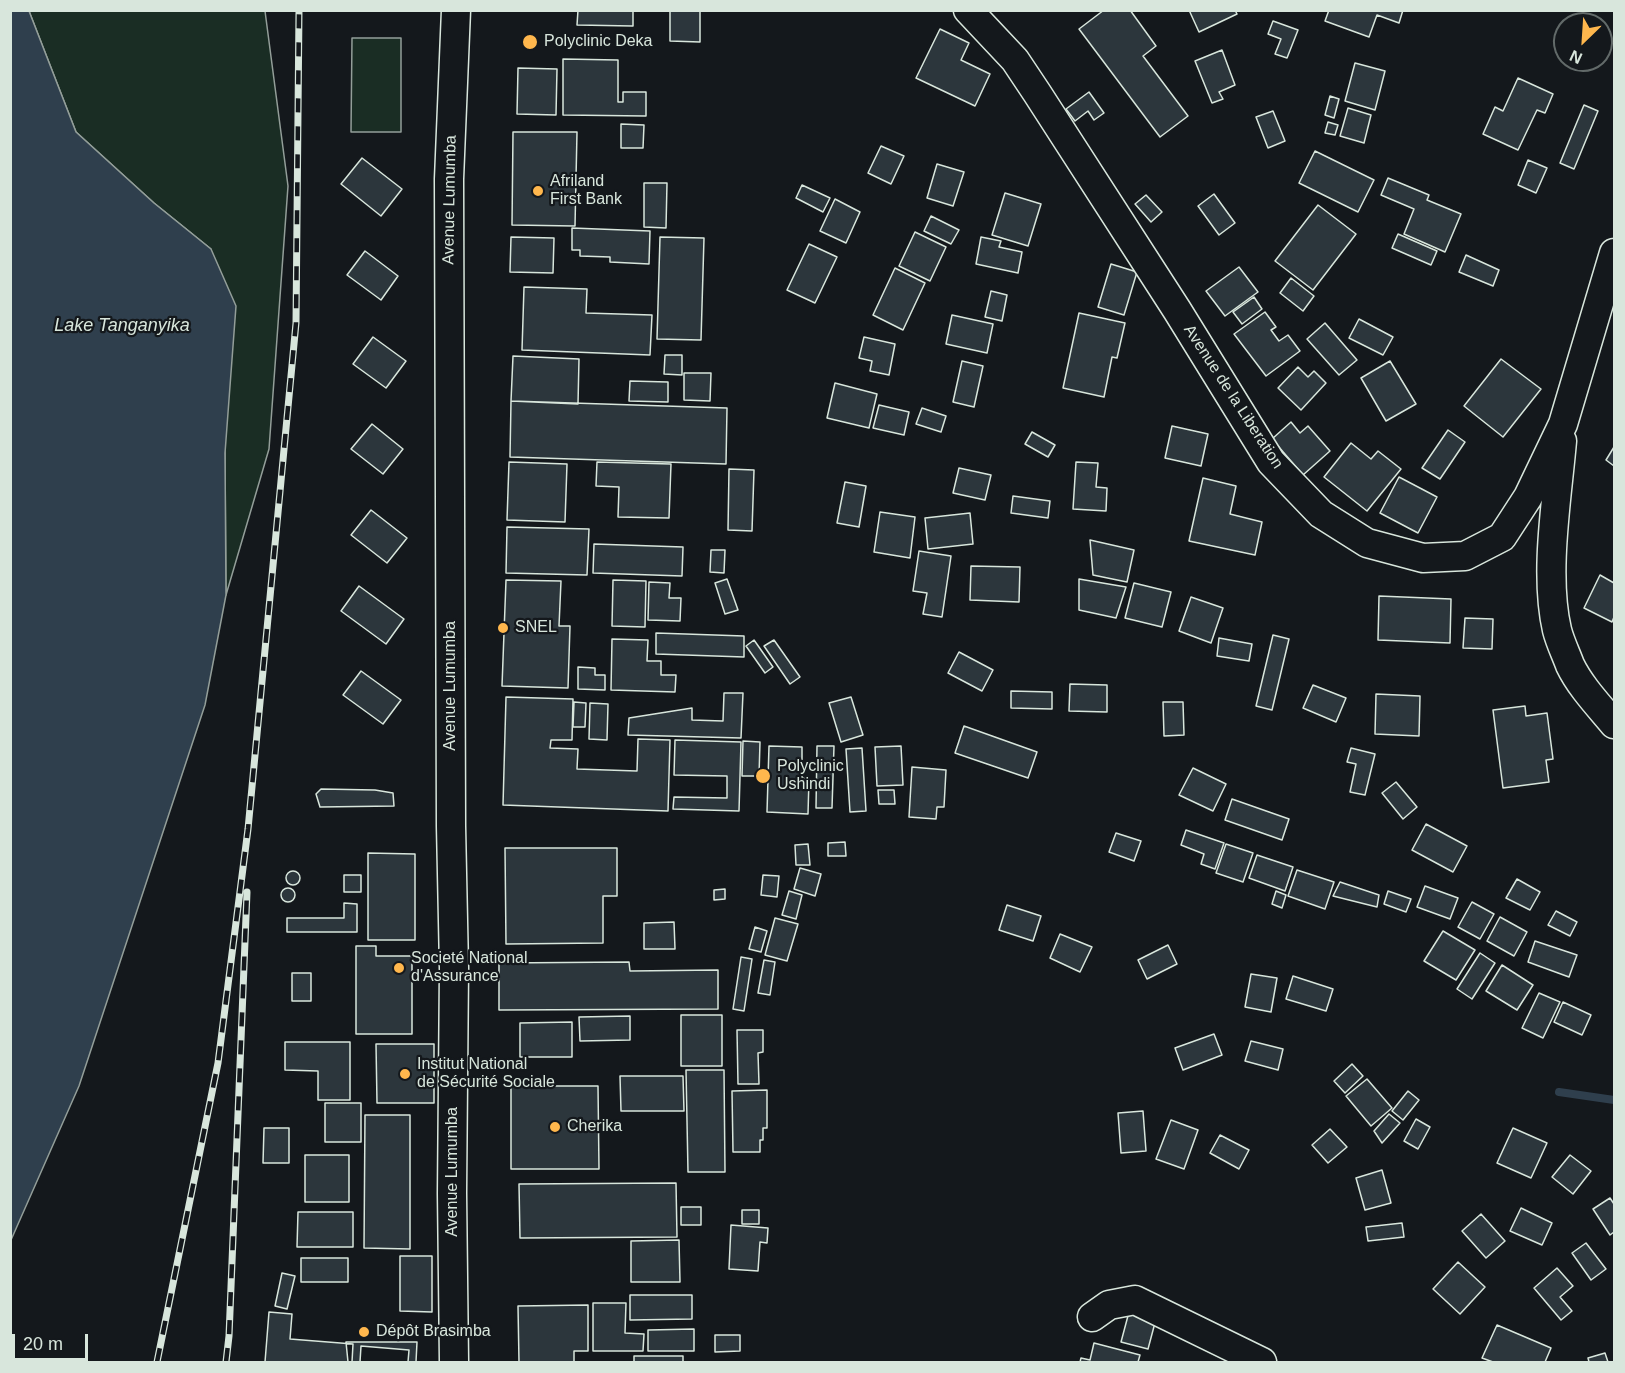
<!DOCTYPE html>
<meta charset="utf-8">
<style>
body{margin:0}
#map{position:relative;width:1625px;height:1373px;overflow:hidden;background:#14181c;font-family:Arial,sans-serif}
canvas{display:block}
.frame{position:absolute;inset:0;border:12px solid #d8e6dc;pointer-events:none}
.north{position:absolute;left:1553px;top:12px;width:60px;height:60px;box-sizing:border-box;background:#14181c;border:2px solid #626a69;border-radius:50%;rotate:205deg;font-size:16px;font-weight:700;line-height:24px;text-align:center;color:#d8e6dc}
.north::after{content:'';display:block;margin:auto;width:21px;height:27px;background:#ffb74d;clip-path:polygon(50% 0,100% 100%,50% 72%,0 100%)}
.scale{position:absolute;left:12px;top:1334px;width:76px;height:27px;box-sizing:border-box;border:3px solid #d8e6dc;border-top:0;padding-left:8px;font-size:18px;line-height:21px;white-space:nowrap;color:#d8e6dc;-webkit-text-stroke:4px #14181c;paint-order:stroke}
</style>
<div id="map">
<canvas width="1625" height="1373"></canvas>
<div class="frame"></div>
<div class="north">N</div>
<div class="scale">20 m</div>
</div>
<script>
const ctx = document.querySelector('canvas').getContext('2d');
ctx.lineJoin = 'round';
function fillPath(path, color) { ctx.fillStyle = color; ctx.fill(path, 'evenodd'); }
function trace(path, color, width, dash) { ctx.strokeStyle = color; ctx.lineWidth = width; ctx.lineCap = dash ? 'butt' : 'round'; ctx.setLineDash(dash || []); ctx.stroke(path); }
function label(font, color, halo, rows, align = 'center') {
  ctx.font = font + ' Arial,sans-serif'; ctx.lineWidth = 4.5; ctx.setLineDash([]); ctx.textBaseline = 'middle'; ctx.strokeStyle = halo; ctx.fillStyle = color; for (const [text, x, y, turn = 0] of rows) {
    ctx.save(); ctx.translate(x, y); ctx.rotate((+turn || 0) * Math.PI / 180); ctx.textAlign = isNaN(turn) ? turn : align; if (halo) ctx.strokeText(text, 0, 0); ctx.fillText(text, 0, 0); ctx.restore();
  }
}
const green = new Path2D(`
 M 29,11 L 265,11 L 288,186 L 269,449 L 226,595 L 225,453 L 211,249 L 154,203 L 76,132 Z
 M 352,38 L 401,38 L 401,132 L 351,132 Z`);
fillPath(green, '#1a2d24');
trace(green, '#939e99', 1.5);
const water = new Path2D(`
 M 29,11 L 76,132 L 154,203 L 211,249 L 236,306 L 225,453 L 226,595 L 205,705 L 79,1086 L 11,1240 L 10,11 Z`);
fillPath(water, '#2f3f4d');
trace(water, '#939e99', 1.5);
trace(new Path2D(`
 M 1559,1092 L 1614,1100`), '#2f3f4d', 8);
const building = new Path2D(`
 M 578,10 L 633,10 L 633,26 L 577,25 Z
 M 670,10 L 700,10 L 700,42 L 670,41 Z
 M 1104,10 L 1130,10 L 1156,46 L 1143,56 L 1188,116 L 1160,137 L 1079,29 Z
 M 1189,10 L 1235,10 L 1237,14 L 1199,32 Z
 M 1329,10 L 1403,10 L 1399,23 L 1377,15 L 1369,37 L 1325,21 Z
 M 1273,21 L 1298,30 L 1287,58 L 1275,54 L 1281,39 L 1268,34 Z
 M 940,29 L 969,43 L 961,60 L 990,74 L 975,106 L 916,78 Z
 M 1222,50 L 1235,85 L 1219,92 L 1223,99 L 1212,103 L 1195,61 Z
 M 563,59 L 618,60 L 618,102 L 623,102 L 623,92 L 646,92 L 646,116 L 563,115 Z
 M 1355,63 L 1385,71 L 1375,110 L 1345,101 Z
 M 518,68 L 557,69 L 556,115 L 517,114 Z
 M 1518,78 L 1553,94 L 1545,113 L 1537,110 L 1518,150 L 1483,134 L 1495,107 L 1503,111 Z
 M 1089,92 L 1104,113 L 1094,120 L 1088,111 L 1075,121 L 1066,109 Z
 M 1330,96 L 1339,99 L 1334,118 L 1325,115 Z
 M 1584,105 L 1598,111 L 1574,169 L 1560,163 Z
 M 1348,108 L 1371,115 L 1364,143 L 1340,136 Z
 M 1273,111 L 1285,141 L 1268,148 L 1256,117 Z
 M 1328,122 L 1338,125 L 1335,135 L 1325,133 Z
 M 621,124 L 644,125 L 643,148 L 621,148 Z
 M 513,132 L 577,132 L 575,226 L 512,225 Z
 M 881,146 L 904,156 L 891,184 L 868,173 Z
 M 1315,151 L 1374,180 L 1358,212 L 1299,183 Z
 M 362,158 L 402,189 L 381,216 L 341,184 Z
 M 1528,160 L 1547,168 L 1536,193 L 1518,185 Z
 M 937,164 L 964,172 L 953,206 L 927,198 Z
 M 1388,178 L 1429,195 L 1427,200 L 1461,214 L 1445,252 L 1404,234 L 1414,209 L 1381,195 Z
 M 644,183 L 667,183 L 666,228 L 644,227 Z
 M 802,185 L 830,198 L 823,212 L 796,198 Z
 M 1005,193 L 1041,204 L 1028,246 L 992,235 Z
 M 1214,194 L 1235,223 L 1219,235 L 1198,206 Z
 M 1146,195 L 1162,212 L 1151,222 L 1135,204 Z
 M 835,199 L 860,212 L 846,243 L 820,231 Z
 M 1318,205 L 1356,234 L 1313,290 L 1275,261 Z
 M 931,216 L 959,230 L 951,244 L 924,231 Z
 M 572,228 L 650,231 L 649,264 L 610,262 L 610,257 L 580,256 L 580,250 L 572,250 Z
 M 915,232 L 946,247 L 930,281 L 899,266 Z
 M 1398,234 L 1437,251 L 1431,265 L 1392,248 Z
 M 511,237 L 554,238 L 553,273 L 510,272 Z
 M 660,237 L 704,238 L 701,340 L 657,339 Z
 M 981,237 L 1001,241 L 999,247 L 1022,252 L 1018,273 L 976,264 Z
 M 809,244 L 837,257 L 815,303 L 787,290 Z
 M 365,251 L 398,276 L 381,300 L 347,275 Z
 M 1466,255 L 1499,270 L 1493,286 L 1459,272 Z
 M 1111,264 L 1137,272 L 1124,315 L 1098,307 Z
 M 1239,267 L 1258,292 L 1225,316 L 1206,291 Z
 M 895,268 L 925,283 L 903,330 L 873,315 Z
 M 1291,278 L 1314,296 L 1303,311 L 1280,293 Z
 M 524,287 L 587,289 L 586,313 L 652,315 L 650,355 L 522,350 Z
 M 991,291 L 1007,295 L 1002,321 L 985,317 Z
 M 1254,297 L 1262,309 L 1242,324 L 1233,312 Z
 M 1265,312 L 1276,327 L 1271,330 L 1279,341 L 1288,335 L 1300,351 L 1266,376 L 1234,334 Z
 M 1079,313 L 1125,323 L 1117,358 L 1112,357 L 1104,397 L 1063,388 Z
 M 952,315 L 993,324 L 987,353 L 946,344 Z
 M 1359,319 L 1393,337 L 1383,355 L 1349,338 Z
 M 1325,323 L 1357,360 L 1339,375 L 1307,339 Z
 M 373,337 L 406,361 L 386,388 L 353,364 Z
 M 864,337 L 895,344 L 889,375 L 870,371 L 872,361 L 859,358 Z
 M 665,355 L 682,355 L 682,375 L 664,374 Z
 M 513,356 L 579,359 L 578,404 L 511,401 Z
 M 1501,359 L 1541,389 L 1503,437 L 1464,406 Z
 M 962,361 L 983,366 L 974,407 L 953,402 Z
 M 1390,361 L 1416,404 L 1386,421 L 1361,378 Z
 M 1298,367 L 1308,377 L 1314,371 L 1326,383 L 1301,410 L 1278,388 Z
 M 684,373 L 711,373 L 710,401 L 684,400 Z
 M 630,381 L 668,382 L 668,402 L 629,401 Z
 M 835,383 L 877,394 L 869,428 L 827,418 Z
 M 511,401 L 727,408 L 726,464 L 510,457 Z
 M 879,405 L 909,412 L 904,435 L 873,428 Z
 M 922,408 L 946,416 L 941,432 L 916,424 Z
 M 1291,422 L 1300,433 L 1308,426 L 1330,451 L 1303,475 L 1272,439 Z
 M 372,424 L 403,449 L 383,474 L 351,449 Z
 M 1172,426 L 1208,434 L 1201,466 L 1165,458 Z
 M 1448,430 L 1465,442 L 1440,479 L 1422,468 Z
 M 1032,432 L 1055,445 L 1048,457 L 1025,444 Z
 M 1351,443 L 1371,459 L 1378,451 L 1401,469 L 1367,511 L 1324,477 Z
 M 1614,447 L 1614,466 L 1606,460 Z
 M 509,462 L 567,464 L 565,522 L 507,520 Z
 M 597,462 L 671,464 L 669,518 L 618,517 L 619,487 L 596,486 Z
 M 1076,462 L 1098,463 L 1096,487 L 1107,488 L 1106,511 L 1073,509 Z
 M 959,468 L 991,475 L 985,500 L 953,493 Z
 M 729,469 L 754,470 L 752,531 L 728,530 Z
 M 1399,477 L 1437,497 L 1418,533 L 1380,513 Z
 M 1203,478 L 1236,486 L 1230,514 L 1262,522 L 1255,555 L 1189,541 Z
 M 845,482 L 866,486 L 859,527 L 837,523 Z
 M 1013,496 L 1050,501 L 1048,518 L 1011,513 Z
 M 371,510 L 407,538 L 387,563 L 351,535 Z
 M 880,512 L 915,517 L 910,558 L 874,552 Z
 M 970,513 L 973,544 L 928,549 L 925,518 Z
 M 507,527 L 589,529 L 587,575 L 506,573 Z
 M 1090,540 L 1134,550 L 1127,582 L 1093,575 Z
 M 594,544 L 683,547 L 682,576 L 593,573 Z
 M 711,550 L 725,550 L 724,573 L 710,572 Z
 M 919,551 L 951,556 L 942,617 L 923,614 L 927,593 L 913,591 Z
 M 971,566 L 1020,567 L 1019,602 L 970,600 Z
 M 1600,575 L 1614,583 L 1614,617 L 1612,622 L 1584,608 Z
 M 727,579 L 738,610 L 725,614 L 715,583 Z
 M 1079,579 L 1126,587 L 1116,618 L 1079,610 Z
 M 506,580 L 561,581 L 559,626 L 570,626 L 568,688 L 502,686 Z
 M 613,580 L 646,581 L 645,627 L 612,626 Z
 M 649,582 L 670,583 L 669,598 L 681,598 L 680,621 L 648,620 Z
 M 1134,583 L 1171,592 L 1162,627 L 1125,618 Z
 M 359,586 L 404,619 L 386,644 L 341,611 Z
 M 1379,596 L 1451,599 L 1450,643 L 1378,640 Z
 M 1191,597 L 1223,608 L 1211,643 L 1179,631 Z
 M 1465,618 L 1493,619 L 1492,649 L 1463,648 Z
 M 656,633 L 744,636 L 744,657 L 656,654 Z
 M 1273,635 L 1289,639 L 1272,710 L 1256,706 Z
 M 1219,638 L 1252,644 L 1249,661 L 1217,656 Z
 M 612,639 L 648,640 L 647,661 L 661,661 L 661,675 L 676,675 L 675,692 L 611,690 Z
 M 754,640 L 773,667 L 765,673 L 746,646 Z
 M 774,640 L 800,677 L 790,684 L 764,646 Z
 M 959,652 L 993,670 L 982,691 L 948,673 Z
 M 578,667 L 595,668 L 595,675 L 605,675 L 605,690 L 578,689 Z
 M 361,671 L 401,700 L 383,724 L 343,695 Z
 M 1070,684 L 1107,685 L 1107,712 L 1069,711 Z
 M 1313,685 L 1346,698 L 1336,722 L 1303,708 Z
 M 1011,691 L 1052,692 L 1052,709 L 1011,708 Z
 M 724,693 L 743,693 L 741,738 L 628,735 L 629,718 L 692,708 L 692,720 L 723,721 Z
 M 1376,694 L 1420,696 L 1419,736 L 1375,734 Z
 M 506,697 L 573,699 L 572,740 L 551,740 L 550,748 L 578,749 L 577,769 L 637,771 L 638,739 L 670,740 L 668,811 L 503,805 Z
 M 851,697 L 863,735 L 841,742 L 829,703 Z
 M 574,702 L 586,703 L 585,727 L 573,727 Z
 M 1163,702 L 1183,702 L 1184,735 L 1164,736 Z
 M 590,703 L 608,704 L 607,740 L 589,739 Z
 M 1525,706 L 1526,716 L 1547,713 L 1553,759 L 1546,760 L 1549,782 L 1503,788 L 1493,710 Z
 M 964,726 L 1037,752 L 1028,778 L 955,753 Z
 M 675,740 L 741,742 L 739,811 L 673,809 L 674,797 L 727,798 L 727,776 L 674,775 Z
 M 743,741 L 760,742 L 759,776 L 742,776 Z
 M 769,746 L 802,747 L 802,778 L 809,779 L 808,814 L 767,812 Z
 M 817,746 L 834,746 L 832,808 L 816,808 Z
 M 901,746 L 903,785 L 877,786 L 875,747 Z
 M 862,748 L 866,811 L 850,812 L 846,749 Z
 M 1351,748 L 1375,754 L 1365,795 L 1350,792 L 1356,764 L 1347,762 Z
 M 912,767 L 946,770 L 944,807 L 937,807 L 936,819 L 909,817 Z
 M 1193,768 L 1226,784 L 1213,811 L 1179,795 Z
 M 1396,782 L 1417,807 L 1403,819 L 1382,793 Z
 M 321,789 L 375,790 L 393,793 L 394,806 L 320,807 L 316,794 Z
 M 878,790 L 894,790 L 895,804 L 879,804 Z
 M 1232,799 L 1289,819 L 1282,840 L 1225,820 Z
 M 1426,824 L 1467,846 L 1453,872 L 1412,850 Z
 M 1186,830 L 1224,843 L 1215,869 L 1201,864 L 1204,854 L 1181,845 Z
 M 1116,833 L 1141,841 L 1134,861 L 1109,852 Z
 M 845,842 L 846,856 L 828,856 L 828,843 Z
 M 808,844 L 810,865 L 796,865 L 795,845 Z
 M 1226,844 L 1253,853 L 1243,882 L 1216,873 Z
 M 505,848 L 617,848 L 617,896 L 603,896 L 603,943 L 506,944 Z
 M 368,853 L 415,854 L 415,940 L 368,940 Z
 M 1257,855 L 1293,867 L 1285,891 L 1249,878 Z
 M 800,868 L 821,874 L 815,896 L 794,889 Z
 M 1297,870 L 1334,882 L 1325,909 L 1288,896 Z
 M286 878a7 7 0 1 1 14 0a7 7 0 1 1-14 0Z
 M 344,875 L 361,875 L 361,892 L 344,892 Z
 M 763,875 L 779,876 L 777,897 L 761,895 Z
 M 1517,879 L 1540,892 L 1530,910 L 1506,898 Z
 M 1340,882 L 1379,895 L 1377,907 L 1333,896 Z
 M 1425,886 L 1458,898 L 1450,919 L 1417,907 Z
 M281 895a7 7 0 1 1 14 0a7 7 0 1 1-14 0Z
 M 725,889 L 725,899 L 714,900 L 714,890 Z
 M 789,891 L 802,895 L 796,919 L 782,915 Z
 M 1276,891 L 1286,895 L 1282,908 L 1272,904 Z
 M 1388,891 L 1411,899 L 1406,912 L 1384,904 Z
 M 1472,902 L 1494,914 L 1480,939 L 1458,927 Z
 M 344,903 L 357,904 L 357,932 L 287,932 L 287,918 L 344,918 Z
 M 1007,905 L 1041,916 L 1033,941 L 999,930 Z
 M 1556,911 L 1577,922 L 1570,936 L 1548,925 Z
 M 1500,917 L 1527,932 L 1514,956 L 1487,941 Z
 M 775,918 L 798,924 L 787,961 L 765,955 Z
 M 674,922 L 675,949 L 644,949 L 644,923 Z
 M 755,927 L 767,931 L 761,952 L 749,949 Z
 M 1443,931 L 1475,950 L 1456,980 L 1424,961 Z
 M 1060,934 L 1092,947 L 1080,972 L 1050,958 Z
 M 1535,941 L 1577,955 L 1569,977 L 1528,962 Z
 M 1168,945 L 1177,964 L 1147,979 L 1138,960 Z
 M 356,946 L 376,946 L 376,956 L 412,956 L 412,1034 L 356,1034 Z
 M 1480,953 L 1495,963 L 1472,999 L 1457,989 Z
 M 741,957 L 752,959 L 744,1011 L 733,1009 Z
 M 764,960 L 775,962 L 770,995 L 758,993 Z
 M 629,962 L 630,971 L 718,970 L 718,1009 L 499,1010 L 499,963 Z
 M 1502,965 L 1533,985 L 1517,1010 L 1486,991 Z
 M 292,973 L 311,973 L 311,1001 L 292,1001 Z
 M 1251,974 L 1277,978 L 1271,1012 L 1245,1007 Z
 M 1293,976 L 1333,989 L 1326,1011 L 1286,999 Z
 M 1539,993 L 1560,1002 L 1543,1038 L 1522,1028 Z
 M 1563,1002 L 1591,1015 L 1582,1035 L 1554,1022 Z
 M 681,1015 L 722,1015 L 722,1066 L 681,1066 Z
 M 630,1016 L 630,1040 L 580,1041 L 579,1017 Z
 M 572,1022 L 572,1057 L 520,1057 L 520,1023 Z
 M 737,1030 L 763,1030 L 763,1052 L 758,1053 L 759,1084 L 738,1084 Z
 M 1214,1034 L 1222,1055 L 1183,1070 L 1175,1048 Z
 M 1251,1041 L 1283,1049 L 1278,1070 L 1245,1061 Z
 M 285,1042 L 350,1042 L 350,1100 L 318,1100 L 318,1071 L 285,1070 Z
 M 376,1044 L 434,1044 L 434,1103 L 377,1103 Z
 M 1352,1064 L 1363,1076 L 1345,1093 L 1334,1081 Z
 M 686,1070 L 724,1070 L 725,1172 L 688,1172 Z
 M 620,1076 L 683,1076 L 684,1111 L 621,1111 Z
 M 1367,1079 L 1392,1108 L 1371,1126 L 1346,1096 Z
 M 511,1086 L 598,1086 L 599,1169 L 511,1169 Z
 M 767,1090 L 767,1128 L 763,1128 L 763,1140 L 760,1140 L 760,1152 L 733,1152 L 732,1091 Z
 M 1408,1091 L 1419,1100 L 1403,1120 L 1392,1111 Z
 M 325,1103 L 361,1103 L 361,1142 L 325,1142 Z
 M 1143,1111 L 1146,1151 L 1121,1153 L 1118,1113 Z
 M 1389,1114 L 1400,1123 L 1382,1143 L 1374,1131 Z
 M 365,1115 L 410,1115 L 410,1249 L 364,1248 Z
 M 1416,1119 L 1430,1127 L 1418,1149 L 1404,1141 Z
 M 1171,1120 L 1198,1130 L 1184,1169 L 1156,1159 Z
 M 264,1128 L 289,1128 L 289,1163 L 263,1163 Z
 M 1513,1128 L 1547,1143 L 1531,1178 L 1497,1163 Z
 M 1330,1129 L 1347,1147 L 1328,1163 L 1312,1145 Z
 M 1220,1135 L 1249,1150 L 1239,1169 L 1210,1153 Z
 M 305,1155 L 349,1155 L 349,1202 L 305,1202 Z
 M 1570,1155 L 1591,1171 L 1573,1194 L 1552,1177 Z
 M 1382,1170 L 1391,1203 L 1365,1210 L 1356,1178 Z
 M 676,1183 L 677,1237 L 520,1238 L 519,1184 Z
 M 1610,1198 L 1614,1204 L 1614,1232 L 1610,1235 L 1593,1209 Z
 M 681,1207 L 701,1207 L 701,1225 L 681,1225 Z
 M 1521,1208 L 1552,1223 L 1542,1245 L 1510,1231 Z
 M 742,1210 L 759,1210 L 759,1224 L 742,1224 Z
 M 298,1212 L 353,1212 L 353,1247 L 297,1247 Z
 M 1481,1214 L 1505,1241 L 1486,1258 L 1462,1231 Z
 M 1402,1223 L 1404,1237 L 1368,1241 L 1366,1227 Z
 M 731,1225 L 768,1228 L 767,1243 L 760,1242 L 758,1271 L 729,1269 Z
 M 679,1240 L 680,1282 L 631,1282 L 631,1241 Z
 M 1586,1243 L 1606,1269 L 1591,1280 L 1572,1253 Z
 M 400,1256 L 432,1256 L 432,1312 L 400,1311 Z
 M 301,1258 L 348,1258 L 348,1282 L 301,1282 Z
 M 1458,1262 L 1485,1287 L 1460,1314 L 1433,1289 Z
 M 1557,1268 L 1573,1286 L 1560,1297 L 1572,1311 L 1561,1320 L 1534,1288 Z
 M 282,1273 L 295,1276 L 287,1309 L 275,1306 Z
 M 630,1295 L 692,1295 L 692,1319 L 630,1320 Z
 M 593,1303 L 626,1303 L 625,1333 L 644,1334 L 643,1351 L 593,1351 Z
 M 588,1305 L 588,1351 L 574,1351 L 574,1362 L 519,1362 L 518,1306 Z
 M 269,1312 L 292,1314 L 290,1339 L 353,1344 L 352,1362 L 265,1362 Z
 M 1129,1312 L 1156,1319 L 1148,1349 L 1121,1342 Z
 M 1497,1325 L 1551,1348 L 1545,1362 L 1493,1362 L 1482,1358 Z
 M 694,1329 L 694,1351 L 648,1351 L 648,1330 Z
 M 715,1335 L 740,1335 L 740,1351 L 715,1352 Z
 M 346,1342 L 417,1342 L 416,1362 L 348,1362 Z
 M 1094,1343 L 1140,1355 L 1138,1362 L 1080,1362 L 1081,1358 L 1090,1360 Z
 M 361,1346 L 409,1350 L 408,1362 L 360,1362 Z
 M 1605,1353 L 1608,1362 L 1589,1362 L 1588,1358 Z
 M 634,1356 L 683,1356 L 683,1362 L 634,1362 Z`);
fillPath(building, '#2c363c');
trace(building, '#d8e6dc', 1.5);
const minor = new Path2D(`
 M 968,10 L 1015,60 L 1037,93 L 1177,310 L 1271,462 L 1321,514 L 1367,543 L 1423,558 L 1465,556 L 1502,537 L 1528,497 L 1563,424 L 1614,253
 M 1562,441 C 1557,499 1544,574 1557,630 C 1560,642 1566,654 1570,665 C 1580,686 1599,706 1614,724
 M 1092,1317 L 1109,1305 L 1135,1300 L 1262,1362
 M 454,1362 L 452,1193 L 454,968 L 451,826 L 449,179 L 456,10`);
trace(minor, '#d8e6dc', 31);
trace(minor, '#14181c', 28);
const rail = new Path2D(`
 M 157,1362 L 218,1063 L 248,829 L 296,323 L 299,10
 M 226,1362 L 229,1336 L 247,892`);
trace(rail, '#d8e6dc', 7);
trace(rail, '#14181c', 4.5, [14]);
for (const [x, y, r, color] of [
 [530,42,8,"#ffb74d"],
 [538,191,6,"#ffb74d"],
 [503,628,6,"#ffb74d"],
 [763,776,8,"#ffb74d"],
 [399,968,6,"#ffb74d"],
 [405,1074,6,"#ffb74d"],
 [555,1127,6,"#ffb74d"],
 [364,1332,6,"#ffb74d"]
]) { const dot = new Path2D(); dot.arc(x, y, r, 0, 2 * Math.PI); ctx.fillStyle = color; ctx.fill(dot); trace(dot, '#14181c', 2); }
label('16px', '#d8e6dc', '#14181c', [
 ["Polyclinic Deka",544,42],
 ["Afriland",550,182],
 ["First Bank",550,200],
 ["SNEL",515,628],
 ["Polyclinic",777,767],
 ["Ushindi",777,785],
 ["Societé National",411,959],
 ["d'Assurance",411,977],
 ["Institut National",417,1065],
 ["de Sécurité Sociale",417,1083],
 ["Cherika",567,1127],
 ["Dépôt Brasimba",376,1332]
], 'left');
label('16px', '#d8e6dc', '#14181c', [
 ["Avenue Lumumba",450,200,-89],
 ["Avenue de la Liberation",1233,397,57],
 ["Avenue Lumumba",451,686,-90],
 ["Avenue Lumumba",453,1172,-90]
]);
label('italic 18px', '#d8e6dc', '#14181c', [
 ["Lake Tanganyika",122,326]
]);
</script>
